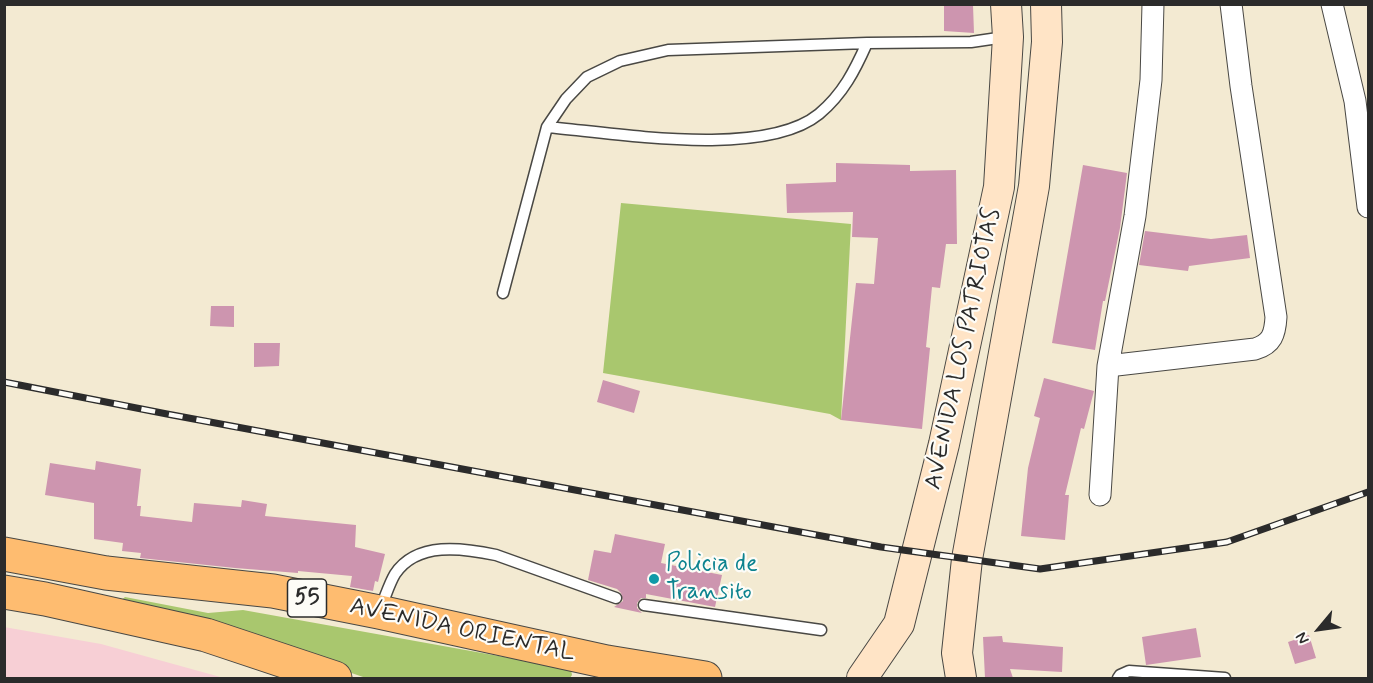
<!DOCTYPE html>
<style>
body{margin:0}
#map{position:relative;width:1373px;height:683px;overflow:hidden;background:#f3ead2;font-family:Mynerve,sans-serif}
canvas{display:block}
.frame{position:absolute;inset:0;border:6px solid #2b2b2b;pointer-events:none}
.north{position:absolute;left:1289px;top:599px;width:60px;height:60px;-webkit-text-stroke:4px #fdfcf7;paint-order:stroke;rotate:241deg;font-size:16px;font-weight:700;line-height:24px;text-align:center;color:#2b2b2b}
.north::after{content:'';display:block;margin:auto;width:21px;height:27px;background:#2b2b2b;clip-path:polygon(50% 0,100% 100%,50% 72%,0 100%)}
</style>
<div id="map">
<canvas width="1373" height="683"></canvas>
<div class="frame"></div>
<div class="north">N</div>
</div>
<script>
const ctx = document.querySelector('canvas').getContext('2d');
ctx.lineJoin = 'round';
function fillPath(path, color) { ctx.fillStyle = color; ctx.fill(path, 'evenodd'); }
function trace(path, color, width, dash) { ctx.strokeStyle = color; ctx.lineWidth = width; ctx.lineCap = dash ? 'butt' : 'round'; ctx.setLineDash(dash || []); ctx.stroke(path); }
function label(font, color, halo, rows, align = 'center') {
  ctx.font = font + ' Mynerve,sans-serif'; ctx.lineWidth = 4.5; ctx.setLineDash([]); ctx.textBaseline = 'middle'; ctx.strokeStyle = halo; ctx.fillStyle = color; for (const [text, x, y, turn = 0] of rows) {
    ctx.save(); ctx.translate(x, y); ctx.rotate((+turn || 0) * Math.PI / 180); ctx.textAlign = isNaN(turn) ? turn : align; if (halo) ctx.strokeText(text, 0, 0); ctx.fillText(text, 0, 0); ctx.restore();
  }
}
fillPath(new Path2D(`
 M 4,627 L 101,644 L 224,678 L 5,678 Z`), '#f7cfd5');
fillPath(new Path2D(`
 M 621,203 L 851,224 L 841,420 L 830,414 L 603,373 Z
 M 125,597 L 208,613 L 243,610 L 571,669 L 572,675 L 570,678 L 366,678 L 206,623 L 119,602 Z`), '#a9c76e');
fillPath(new Path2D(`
 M 944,5 L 973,5 L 974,33 L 944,31 Z
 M 836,163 L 910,165 L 910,171 L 956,170 L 957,244 L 946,244 L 940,288 L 932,287 L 926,347 L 930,348 L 922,429 L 841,420 L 856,283 L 874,284 L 878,238 L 852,237 L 853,212 L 787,213 L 786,184 L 836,182 Z
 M 1083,165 L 1127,173 L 1120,228 L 1105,301 L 1103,301 L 1095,350 L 1052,343 Z
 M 1145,231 L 1211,239 L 1247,235 L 1250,258 L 1189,266 L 1188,271 L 1139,265 Z
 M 211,306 L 234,306 L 234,327 L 210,326 Z
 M 254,343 L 280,343 L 279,366 L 254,367 Z
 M 1044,378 L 1094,391 L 1084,429 L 1081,428 L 1065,495 L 1069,495 L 1065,540 L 1021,536 L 1028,468 L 1040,418 L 1034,416 Z
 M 603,380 L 640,391 L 634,413 L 597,402 Z
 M 96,461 L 141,469 L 137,506 L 141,506 L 140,516 L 192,522 L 194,503 L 241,507 L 242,500 L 267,504 L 265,516 L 356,525 L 355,547 L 385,554 L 378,582 L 375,581 L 373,591 L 350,587 L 352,576 L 298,571 L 298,573 L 235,568 L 140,558 L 141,553 L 122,551 L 123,543 L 94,539 L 94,503 L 45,495 L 50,463 L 95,470 Z
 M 615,534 L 665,544 L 661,563 L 722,575 L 715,607 L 646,594 L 646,598 L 641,598 L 637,603 L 637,608 L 642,613 L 614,607 L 623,601 L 621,593 L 617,589 L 588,580 L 594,550 L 611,553 Z
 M 1196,628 L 1201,657 L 1146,665 L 1142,637 Z
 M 1309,635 L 1316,658 L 1295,664 L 1288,642 Z
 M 1002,636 L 1003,642 L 1063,647 L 1062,672 L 1010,669 L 1013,678 L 985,678 L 983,637 Z`), '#cd95af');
const lane = new Path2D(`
 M 547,127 C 615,133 764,159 819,114 C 843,94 855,70 867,43
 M 503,293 L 547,127 L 566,99 L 587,77 L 620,61 L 668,50 L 867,43 L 971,42 L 1005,37
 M 644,605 L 821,630
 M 380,609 C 385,598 389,584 395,574 C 417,541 463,548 496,555 L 616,598
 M 1118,678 L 1120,675 L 1129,671 L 1225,678`);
const street = new Path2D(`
 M 1332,4 L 1355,101 L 1368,207
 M 1108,366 L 1135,216 L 1151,80 L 1153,4
 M 1100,495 L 1108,366 L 1255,349 C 1272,344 1275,334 1276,317 L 1241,86 L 1231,4`);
const secondary = new Path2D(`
 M 862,678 L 899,624 L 944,444 L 999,187 L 1008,37 L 1006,4
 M 961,678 L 957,653 L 967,559 L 1034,186 L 1047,42 L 1046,4`);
const primary = new Path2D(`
 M 4,554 L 106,573 L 273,591 L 379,612 L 607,662 L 705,678
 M 4,592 L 45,599 L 206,635 L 335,678`);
trace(lane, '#494844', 13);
trace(street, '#494844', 23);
trace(secondary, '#494844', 32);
trace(primary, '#494844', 35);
trace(lane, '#fff', 10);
trace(street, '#fff', 21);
trace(secondary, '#ffe4c6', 30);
trace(primary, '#febc70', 33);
const rail = new Path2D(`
 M 4,382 L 167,414 L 881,547 L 1040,569 L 1227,542 L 1368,492`);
trace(rail, '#2b2b2b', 7);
trace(rail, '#fdfcf7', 4.5, [14]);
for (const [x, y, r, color] of [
 [654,579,6,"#0f9aa8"]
]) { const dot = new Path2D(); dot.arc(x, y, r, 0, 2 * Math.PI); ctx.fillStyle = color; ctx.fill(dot); trace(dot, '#fdfcf7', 2); }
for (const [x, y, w] of [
 [307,598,39]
]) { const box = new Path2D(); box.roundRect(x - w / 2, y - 19, w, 38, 4.5); ctx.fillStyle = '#fdfcf7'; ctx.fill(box); trace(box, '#2b2b2b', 1.5); }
label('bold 22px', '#2b2b2b', null, [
 ["55",307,598]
]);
label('24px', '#2b2b2b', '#fdfcf7', [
 ["AVENIDA LOS PATRIOTAS",964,349,-78],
 ["AVENIDA ORIENTAL",462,631,12]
]);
label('24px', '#0d838f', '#fdfcf7', [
 ["Policia de",666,565],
 ["Transito",666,593]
], 'left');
</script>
